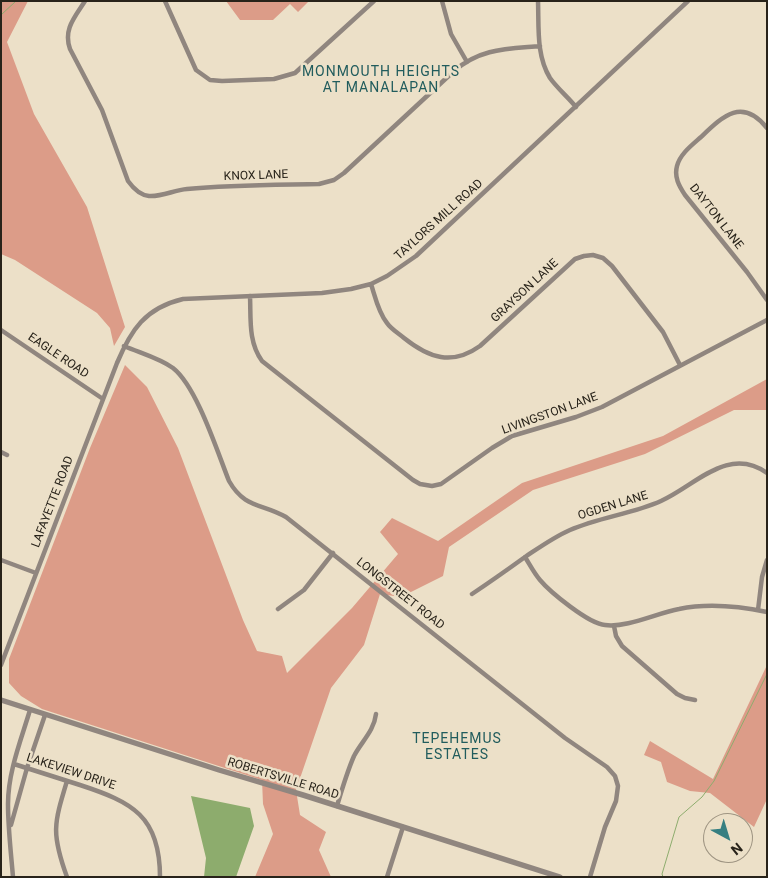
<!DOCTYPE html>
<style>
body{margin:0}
#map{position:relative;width:768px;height:878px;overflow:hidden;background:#ece0c8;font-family:Roboto,sans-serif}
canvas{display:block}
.frame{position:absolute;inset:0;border:2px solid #28231a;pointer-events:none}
.north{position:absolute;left:703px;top:813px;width:50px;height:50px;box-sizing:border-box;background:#ece0c8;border:1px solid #9e9482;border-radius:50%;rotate:141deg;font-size:14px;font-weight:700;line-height:20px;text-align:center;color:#28231a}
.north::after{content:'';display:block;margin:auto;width:18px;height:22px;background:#367f81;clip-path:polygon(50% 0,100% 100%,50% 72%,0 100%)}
</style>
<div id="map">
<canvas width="768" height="878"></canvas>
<div class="frame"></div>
<div class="north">N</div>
</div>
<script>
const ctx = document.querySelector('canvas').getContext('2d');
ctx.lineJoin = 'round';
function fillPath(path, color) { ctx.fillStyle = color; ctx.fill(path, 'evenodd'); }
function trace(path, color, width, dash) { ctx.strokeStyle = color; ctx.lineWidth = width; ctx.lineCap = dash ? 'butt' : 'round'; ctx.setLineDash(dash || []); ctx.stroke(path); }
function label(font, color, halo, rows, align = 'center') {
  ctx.font = font + ' Roboto,sans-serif'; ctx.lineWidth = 5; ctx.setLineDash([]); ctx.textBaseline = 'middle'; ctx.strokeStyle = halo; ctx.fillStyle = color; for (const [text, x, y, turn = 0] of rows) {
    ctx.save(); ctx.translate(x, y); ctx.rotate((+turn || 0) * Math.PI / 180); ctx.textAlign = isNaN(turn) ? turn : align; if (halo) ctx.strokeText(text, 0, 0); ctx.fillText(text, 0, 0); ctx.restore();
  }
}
fillPath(new Path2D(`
 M 1,1 L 28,1 L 7,42 L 34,114 L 87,207 L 125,327 L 114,346 L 110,328 L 97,313 L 15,260 L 1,254 Z
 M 226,1 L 309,1 L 298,12 L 290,4 L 273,20 L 240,20 Z
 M 125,365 L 147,387 L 178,448 L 243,620 L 257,651 L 282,656 L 287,673 L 352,608 L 398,554 L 380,532 L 392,518 L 438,541 L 522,483 L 663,436 L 767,379 L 767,410 L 734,410 L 645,454 L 533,490 L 449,547 L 443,576 L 401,597 L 380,594 L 364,645 L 331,688 L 296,790 L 300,815 L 326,832 L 319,850 L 331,877 L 255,877 L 273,834 L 263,804 L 262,780 L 42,709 L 21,696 L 9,683 L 9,659 L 90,448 Z
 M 767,665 L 767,799 L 754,827 L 710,793 L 690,791 L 667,782 L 661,762 L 644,755 L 650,741 L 713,779 Z`), '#dc9c88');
fillPath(new Path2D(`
 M 191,796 L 250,808 L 254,826 L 236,877 L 204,877 L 206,858 Z`), '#8dac6d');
trace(new Path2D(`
 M 1,15 L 16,1
 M 663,877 L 662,874 L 679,817 L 702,797 L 714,781 L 767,674`), '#8dac6d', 1);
trace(new Path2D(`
 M 85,1 C 75,17 63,29 70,49 L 102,110 L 128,181 C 133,188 140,195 149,196 C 162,197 174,190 187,189 C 231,185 275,185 319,184 L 334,180 L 344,173 L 454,71 C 481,48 507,49 540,46
 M 165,1 L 196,70 L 210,80 L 222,81 L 274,79 L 295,73 L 374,1
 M 442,1 L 451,34 L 467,62
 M 538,1 C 539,27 536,55 550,78 C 557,88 568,97 576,107
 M 767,128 C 742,97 723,116 701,137 C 692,145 680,154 677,166 C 674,177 679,186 685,195 L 747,272 L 767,300
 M 371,284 C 375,296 378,312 387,323 C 391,329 398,333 404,338 C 429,358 452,366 480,346 L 575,259 L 584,256 L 593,255 L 603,258 L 612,266 L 663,332 L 680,365
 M 250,296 C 251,318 248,342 262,361 L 413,480 L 420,484 L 432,486 L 441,484 L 492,448 L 512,436 L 576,417 L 602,407 L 767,320
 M 1,330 L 103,399
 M 124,346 C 140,353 159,358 173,368 C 197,387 217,451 229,481 C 245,509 262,503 286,517 L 565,738 L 607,767 L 615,776 L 618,786 L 616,801 L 605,827 L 590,877
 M 1,452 L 7,455
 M 525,557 C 530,565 534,573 540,580 C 550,592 589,624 605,625 C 627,628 657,613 679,609 C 708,603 738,606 767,612
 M 1,560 L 36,573
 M 472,594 C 490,582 507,570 525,557 C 540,547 554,537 570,530 C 600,517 632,514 661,501 C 695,486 728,445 767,473
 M 278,609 L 304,590 L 333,553
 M 758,610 L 762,577 L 767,560
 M 614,626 L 616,636 L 622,646 L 677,694 L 685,698 L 695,700
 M 1,665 L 117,363 C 131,330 145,308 183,299 L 322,293 L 351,289 L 371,284 L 387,276 L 416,256 L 688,1
 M 14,764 C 36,771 58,778 80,785 C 132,802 160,816 160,877
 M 337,806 C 342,789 347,772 354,756 C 362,741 374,731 376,714
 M 11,825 L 27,768 L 45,715
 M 13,877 C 11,853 8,828 8,804 C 8,772 21,740 30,710
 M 67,877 C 51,833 54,824 67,781
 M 387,877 L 403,827`), '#90867f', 4.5);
trace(new Path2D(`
 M 1,700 L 219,770 L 303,795 L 560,877`), '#90867f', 5.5);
label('12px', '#28231a', '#ece0c8', [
 ["KNOX LANE",256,176,-2],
 ["DAYTON LANE",716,217,52],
 ["TAYLORS MILL ROAD",439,220,-42],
 ["GRAYSON LANE",525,291,-43],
 ["EAGLE ROAD",58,356,34],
 ["LIVINGSTON LANE",550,414,-20],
 ["LAFAYETTE ROAD",53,502,-69],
 ["OGDEN LANE",613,506,-17],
 ["LONGSTREET ROAD",400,594,38],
 ["LAKEVIEW DRIVE",71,772,18],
 ["ROBERTSVILLE ROAD",283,779,17]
]);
ctx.letterSpacing = '1px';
label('14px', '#215c5d', '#ece0c8', [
 ["MONMOUTH HEIGHTS",381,72],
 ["AT MANALAPAN",381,88],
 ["TEPEHEMUS",457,739],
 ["ESTATES",457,755]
]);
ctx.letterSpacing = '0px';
</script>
